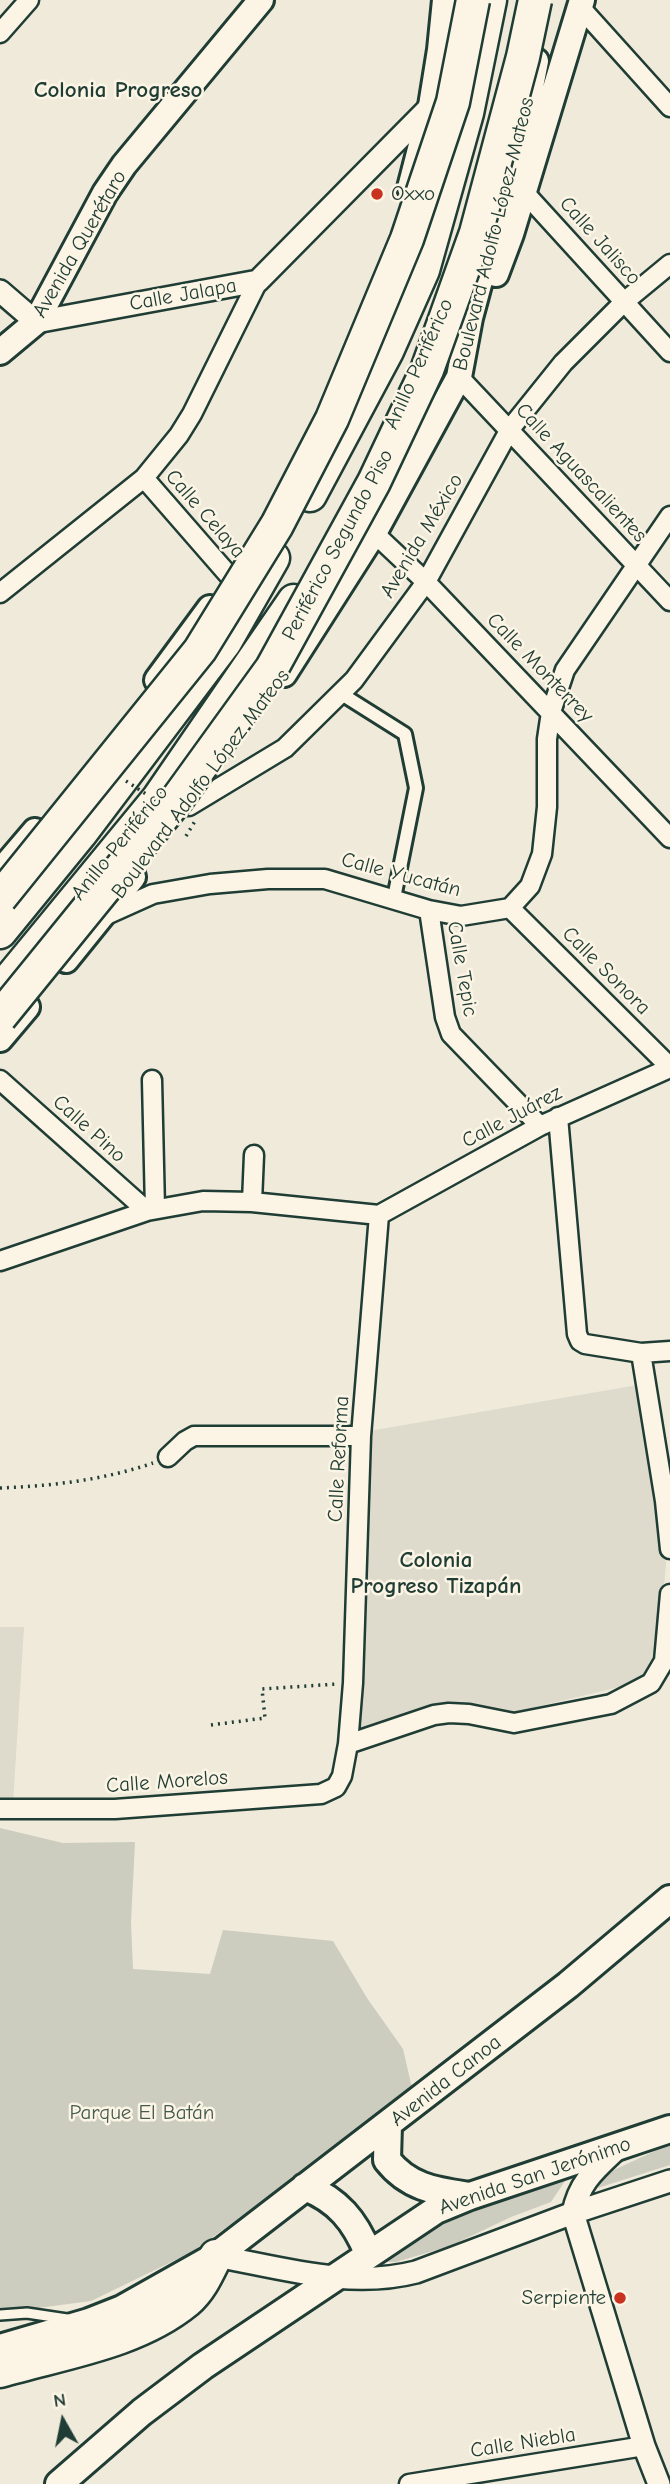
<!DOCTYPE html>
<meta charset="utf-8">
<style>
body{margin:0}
#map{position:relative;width:670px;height:2484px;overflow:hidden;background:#efeada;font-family:"Comic Neue",sans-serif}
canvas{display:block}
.north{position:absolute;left:28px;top:2386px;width:70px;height:70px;-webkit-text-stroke:5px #fcf5e5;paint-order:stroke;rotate:351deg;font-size:19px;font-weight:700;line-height:28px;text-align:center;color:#1f3d34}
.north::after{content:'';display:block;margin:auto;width:24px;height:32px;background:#1f3d34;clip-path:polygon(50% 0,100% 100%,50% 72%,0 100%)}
</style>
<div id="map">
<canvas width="670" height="2484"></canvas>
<div class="north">N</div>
</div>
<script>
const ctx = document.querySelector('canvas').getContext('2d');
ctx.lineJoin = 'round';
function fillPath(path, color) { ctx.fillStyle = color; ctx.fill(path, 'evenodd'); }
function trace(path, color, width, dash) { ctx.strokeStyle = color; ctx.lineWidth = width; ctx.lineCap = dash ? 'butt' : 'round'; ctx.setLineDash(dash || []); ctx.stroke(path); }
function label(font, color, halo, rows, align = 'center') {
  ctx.font = font + ' "Comic Neue",sans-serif'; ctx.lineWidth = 5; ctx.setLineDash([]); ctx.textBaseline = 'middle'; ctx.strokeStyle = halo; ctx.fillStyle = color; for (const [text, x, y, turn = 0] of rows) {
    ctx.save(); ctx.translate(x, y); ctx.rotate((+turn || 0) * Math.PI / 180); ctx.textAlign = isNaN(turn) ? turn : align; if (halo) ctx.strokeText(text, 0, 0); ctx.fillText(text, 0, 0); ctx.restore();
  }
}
fillPath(new Path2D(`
 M 638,1385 L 666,1563 L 660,1633 L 648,1680 L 507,1714 L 450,1703 L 358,1734 L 369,1431 Z
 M 0,1627 L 24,1627 L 13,1803 L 0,1801 Z`), '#dedbcc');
fillPath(new Path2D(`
 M 0,1828 L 63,1843 L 135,1842 L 131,1922 L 133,1969 L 210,1974 L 223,1930 L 333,1941 L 367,1998 L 403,2049 L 412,2088 L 342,2146 L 190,2253 L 91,2301 L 0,2313 Z
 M 670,2144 L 670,2165 L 588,2191 L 603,2175 Z
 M 573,2169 L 551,2202 L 511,2217 L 450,2246 L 396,2262 L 377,2262 L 436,2220 Z`), '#cccdbf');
const service = new Path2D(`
 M 0,2315 L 27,2313 L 67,2319`);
const pedestrian = new Path2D(`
 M 340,693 L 405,734 L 416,788 L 394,898`);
const minor = new Path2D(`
 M 580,7 L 670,107
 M 0,33 L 29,0
 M 524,192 L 670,352
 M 459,377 L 670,601
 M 144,478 L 232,579
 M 374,533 L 426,582 L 670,838
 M 0,593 L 144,478 L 179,435 L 192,414 L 258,281
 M 189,806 L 285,748 L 354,680 L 426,582 L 510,429 L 563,363 L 624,302 L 670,264
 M 510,908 L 670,1067
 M 429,910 L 445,1017 L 451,1034 L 540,1126
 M 104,916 L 153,894 L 210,884 L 268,879 L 325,879 L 429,910 L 461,916 L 510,908 L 530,886 L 542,854 L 547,807 L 547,739 L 551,712 L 565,670 L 670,516
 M 0,1080 L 147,1211
 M 152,1080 L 155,1209
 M 558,1117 L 577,1334 L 580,1341 L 585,1344 L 641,1353 L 670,1351
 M 252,1202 L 254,1155
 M 379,1215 L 540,1126 L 670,1068
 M 0,1261 L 147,1211 L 203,1201 L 252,1202 L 379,1215
 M 641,1353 L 665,1501 L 670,1549
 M 168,1457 L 185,1441 L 194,1436 L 361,1436
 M 348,1744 L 434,1715 L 449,1713 L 469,1714 L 514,1723 L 611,1704 L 651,1683 L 664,1661 L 670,1594
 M 0,1809 L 115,1809 L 321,1794 L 336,1787 L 342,1776 L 348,1744 L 353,1683 L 361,1436 L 379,1215
 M 409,2484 L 644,2446`);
const tertiary = new Path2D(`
 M 0,291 L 36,322 L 258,281 L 431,106
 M 620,2146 C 597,2168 579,2181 573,2213 L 644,2446 L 659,2484
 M 216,2256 C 282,2268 350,2289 416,2272 L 573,2213 L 670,2181`);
const secondary = new Path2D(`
 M 410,188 L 431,106 L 440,50 L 445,0
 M 496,274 L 511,234 L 582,0
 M 0,352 L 36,322 L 105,193 L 124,165 L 261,0
 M 284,674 L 374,533 L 459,377 L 470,318 L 528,102 L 536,61
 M 157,680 L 210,608
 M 0,872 L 35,831
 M 66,960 L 133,877
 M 0,1039 L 27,1007`);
const primary = new Path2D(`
 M 388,2125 L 387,2160 C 409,2188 436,2191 469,2196
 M 305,2187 C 338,2200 355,2221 368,2253
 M 0,2348 L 89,2322 L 122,2309 L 216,2256 L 568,1985 L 670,1899
 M 59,2484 L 142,2412 L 203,2366 L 436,2210 L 470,2196 L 670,2129`);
const motorway = new Path2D(`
 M 310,495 L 387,351 L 423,270 L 467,113 L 490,0
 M 0,932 L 80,834 L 225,642 L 273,558
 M 0,991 L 158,799 L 294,601
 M 0,2371 C 61,2353 136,2343 187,2301 C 201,2289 208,2272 216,2256`);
trace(service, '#1f3d34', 14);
trace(pedestrian, '#1f3d34', 18);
trace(minor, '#1f3d34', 23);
trace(tertiary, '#1f3d34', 26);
trace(secondary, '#1f3d34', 30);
trace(primary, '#1f3d34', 32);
trace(motorway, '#1f3d34', 37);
trace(new Path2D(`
 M 186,836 L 195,821
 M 0,1488 C 51,1486 104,1480 153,1463
 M 211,1725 L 265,1718 L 262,1689 L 337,1684`), '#1f3d34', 3.5, [2, 5]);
trace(service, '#fcf5e5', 9);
trace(pedestrian, '#fcf5e5', 12);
trace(minor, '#fcf5e5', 18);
trace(tertiary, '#fcf5e5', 21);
trace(secondary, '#fcf5e5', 24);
trace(primary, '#fcf5e5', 26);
trace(motorway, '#fcf5e5', 32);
const motorwayBridge = new Path2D(`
 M 0,898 L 200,650 L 277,525 L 332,419 L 407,239 L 453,102 L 473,0
 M 0,1017 L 178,798 L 272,668 L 374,482 L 427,370 L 476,233 L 523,57 L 535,0`);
trace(motorwayBridge, '#1f3d34', 37, []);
trace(new Path2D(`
 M 126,781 L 149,796`), '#1f3d34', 3.5, [2, 5]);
trace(motorwayBridge, '#fcf5e5', 32);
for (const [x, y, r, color] of [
 [377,194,7,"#c8321e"],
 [620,2298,7,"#c8321e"]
]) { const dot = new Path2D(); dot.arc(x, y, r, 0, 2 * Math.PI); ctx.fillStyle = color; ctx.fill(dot); trace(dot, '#fcf5e5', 2.5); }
label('21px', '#1f3d34', '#fcf5e5', [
 ["Oxxo",391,194],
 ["Serpiente",606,2298,"right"]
], 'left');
label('21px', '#1f3d34', '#fcf5e5', [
 ["Boulevard Adolfo López Mateos",494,234,-76],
 ["Calle Jalisco",600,241,48],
 ["Avenida Querétaro",80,244,-60],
 ["Calle Jalapa",183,295,-10],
 ["Anillo Periférico",419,364,-66],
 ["Calle Aguascalientes",581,473,47],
 ["Calle Celaya",205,514,49],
 ["Avenida México",422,536,-59],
 ["Periférico Segundo Piso",338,545,-62],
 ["Calle Monterrey",540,668,46],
 ["Boulevard Adolfo López Mateos",201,784,-53],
 ["Anillo Periférico",120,843,-51],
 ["Calle Yucatán",401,875,15],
 ["Calle Tepic",462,969,80],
 ["Calle Sonora",606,971,45],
 ["Calle Juárez",512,1117,-28],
 ["Calle Pino",89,1129,42],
 ["Calle Reforma",339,1459,-87],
 ["Calle Morelos",167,1782,-4],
 ["Avenida Canoa",446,2081,-38],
 ["Avenida San Jerónimo",535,2176,-19],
 ["Calle Niebla",523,2443,-9]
]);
label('21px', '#425a50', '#fcf5e5', [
 ["Parque El Batán",142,2113]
]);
label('bold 23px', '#1f3d34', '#fcf5e5', [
 ["Colonia Progreso",118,90],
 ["Colonia",436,1560],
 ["Progreso Tizapán",436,1586]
]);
</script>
